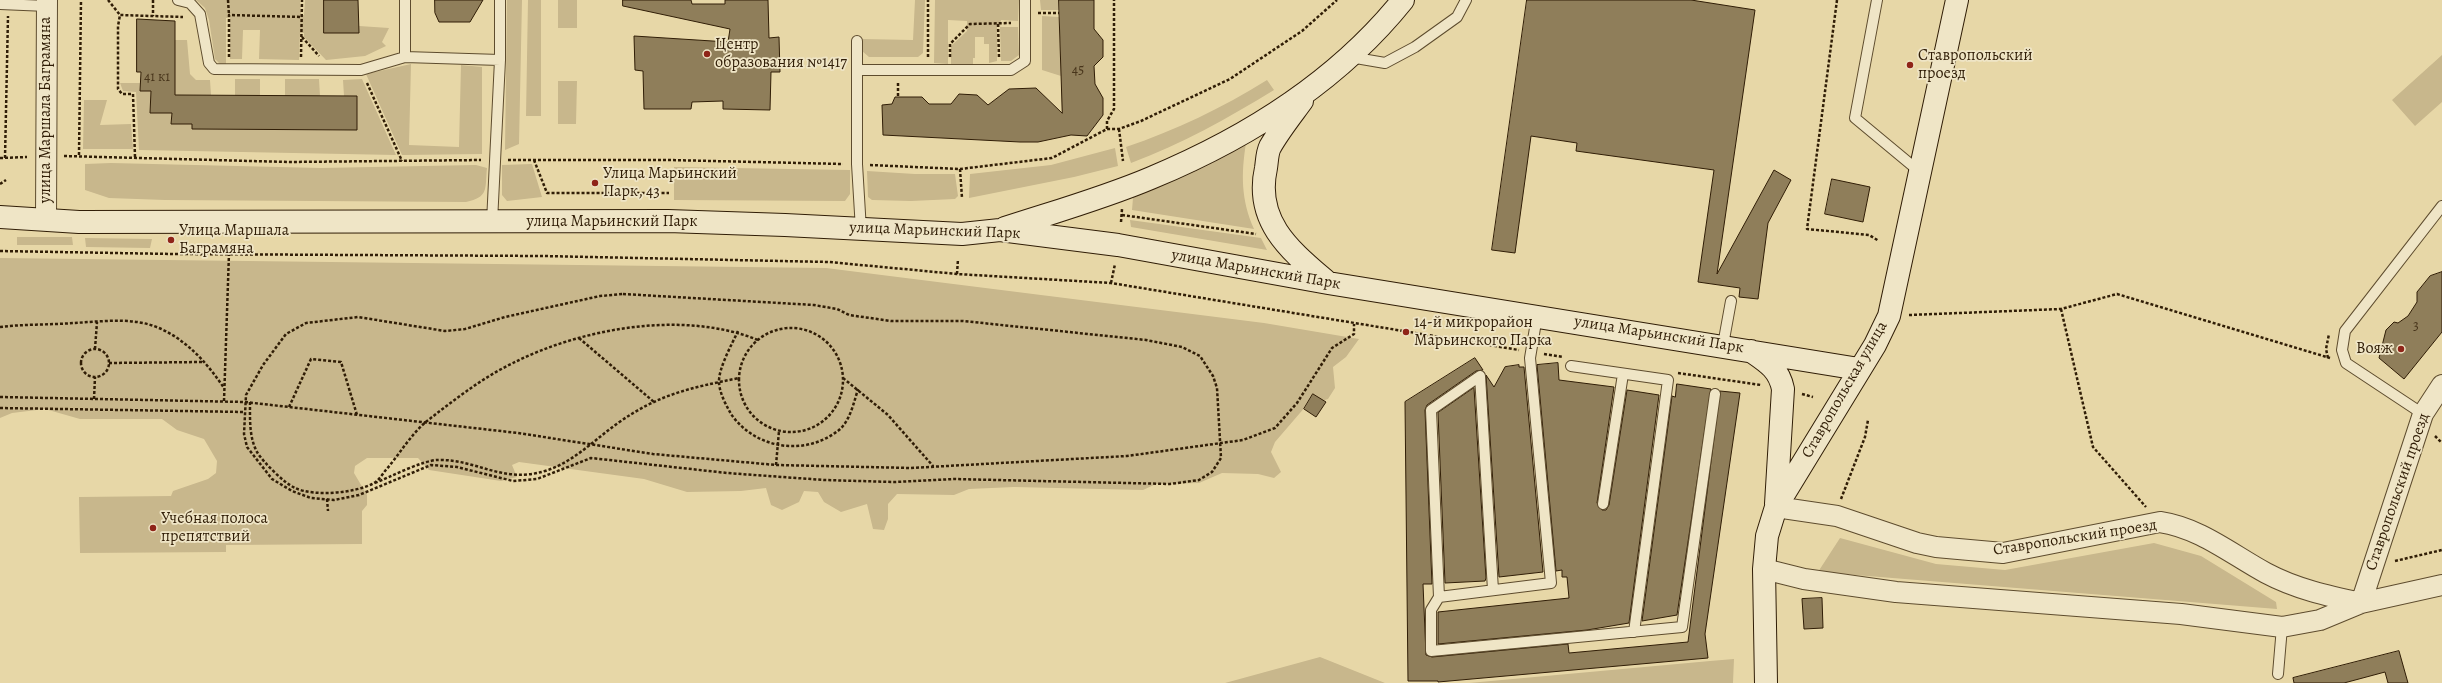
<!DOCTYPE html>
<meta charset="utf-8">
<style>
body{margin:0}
canvas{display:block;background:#e7d7a7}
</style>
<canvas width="2442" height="683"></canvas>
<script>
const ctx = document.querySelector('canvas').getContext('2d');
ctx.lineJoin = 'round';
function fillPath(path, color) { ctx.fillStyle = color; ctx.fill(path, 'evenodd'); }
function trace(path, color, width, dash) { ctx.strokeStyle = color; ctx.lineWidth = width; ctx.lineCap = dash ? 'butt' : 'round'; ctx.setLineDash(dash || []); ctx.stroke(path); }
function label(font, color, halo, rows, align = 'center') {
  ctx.font = font + ' Alegreya,serif'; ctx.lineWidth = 3.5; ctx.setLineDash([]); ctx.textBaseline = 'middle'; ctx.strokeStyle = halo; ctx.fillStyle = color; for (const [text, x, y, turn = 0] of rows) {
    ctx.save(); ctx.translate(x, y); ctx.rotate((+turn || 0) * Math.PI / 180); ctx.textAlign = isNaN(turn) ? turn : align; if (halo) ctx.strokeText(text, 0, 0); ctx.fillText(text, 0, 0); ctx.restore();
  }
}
fillPath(new Path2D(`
 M 196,0 L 300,0 L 301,15 L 304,15 L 305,0 L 324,0 L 359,26 L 389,28 L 382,42 L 386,46 L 365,56 L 326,60 L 304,37 L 304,33 L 300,33 L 299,60 L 259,59 L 260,30 L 243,30 L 242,59 L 230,59 L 230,18 L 226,18 L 226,65 L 220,64 L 215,59 L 209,20 L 205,8 Z
 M 507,0 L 522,0 L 519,144 L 505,150 Z
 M 528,0 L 541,0 L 541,116 L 526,116 Z
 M 558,0 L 577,0 L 577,28 L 558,28 Z
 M 915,0 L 925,0 L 923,53 L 918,57 L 869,57 L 862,51 L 862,39 L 913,40 Z
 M 935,0 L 1019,0 L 1018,21 L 1001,20 L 1000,27 L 1018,27 L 1019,55 L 1011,61 L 1001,61 L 1000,27 L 997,27 L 997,61 L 989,63 L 989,44 L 984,44 L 984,37 L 975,37 L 975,58 L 973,58 L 973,64 L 951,64 L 951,46 L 967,31 L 967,21 L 948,20 L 948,64 L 934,63 Z
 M 1040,0 L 1059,0 L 1059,10 L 1041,10 Z
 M 1042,16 L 1059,17 L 1061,76 L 1042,70 Z
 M 175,40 L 187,40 L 190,74 L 196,80 L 210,80 L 211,95 L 175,95 Z
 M 2442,55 L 2442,102 L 2415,126 L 2392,100 Z
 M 411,64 L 409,145 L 459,147 L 461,65 L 482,67 L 482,154 L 402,155 L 366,74 Z
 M 235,79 L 260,79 L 260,95 L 235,95 Z
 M 285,79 L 319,79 L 320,96 L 285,96 Z
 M 362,79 L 396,155 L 139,150 L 136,92 L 123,91 L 120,83 L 140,83 L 140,91 L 151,91 L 150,113 L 172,113 L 171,124 L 192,124 L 192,129 L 357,130 L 357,96 L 344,96 L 343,80 Z
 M 1267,80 L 1274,90 C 1228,118 1182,144 1131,163 L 1126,147 C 1176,130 1222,108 1267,80 Z
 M 558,81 L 577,81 L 576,124 L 558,124 Z
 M 84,100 L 107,100 L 100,125 L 131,124 L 133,149 L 83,149 Z
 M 1246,143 C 1241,174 1241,200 1254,229 L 1132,210 L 1133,198 Z
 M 1115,148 L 1118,166 L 1074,177 L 969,198 L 970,174 L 1051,165 Z
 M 111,163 L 321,168 L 476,165 L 487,168 C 485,189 489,197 466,202 L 165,200 L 109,198 L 85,190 L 85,164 Z
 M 532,164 L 542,197 L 507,201 L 502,195 L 502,165 Z
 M 674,167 L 850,170 L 850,194 L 845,201 L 674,200 Z
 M 867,171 L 915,174 L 955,174 L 958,196 L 955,199 L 911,201 L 872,200 L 868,197 Z
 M 1130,220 L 1261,238 L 1267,250 L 1131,227 Z
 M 17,237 L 72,237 L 73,245 L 17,245 Z
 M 85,238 L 152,239 L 150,248 L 86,247 Z
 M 0,258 L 826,268 L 1264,323 L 1359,339 L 1346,357 L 1333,367 L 1335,388 L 1328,399 L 1306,406 L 1275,442 L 1271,452 L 1281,472 L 1274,478 L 1258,474 L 1222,473 L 1199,483 L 1156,484 L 1143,490 L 1014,487 L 969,489 L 954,495 L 897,494 L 888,504 L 888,519 L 884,530 L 873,529 L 867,504 L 841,512 L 824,502 L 818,492 L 804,491 L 799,502 L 782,510 L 771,505 L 766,488 L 741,491 L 687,492 L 644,479 L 519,462 L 512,465 L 517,477 L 501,481 L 429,470 L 418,458 L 367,458 L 355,466 L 354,473 L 367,495 L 367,505 L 362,511 L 362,544 L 226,545 L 226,552 L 80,553 L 79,497 L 171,496 L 173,491 L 208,479 L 216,473 L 217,461 L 204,439 L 177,430 L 162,419 L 80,419 L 45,409 L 12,413 L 0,418 Z
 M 1840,538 L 1936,564 L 2005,570 L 2154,543 L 2201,556 L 2276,602 L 2277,609 L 1818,572 Z
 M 1320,657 L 1385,683 L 1225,683 Z
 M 1734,659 L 1733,683 L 1469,683 L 1710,661 Z`), '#c8b78c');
const building = new Path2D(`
 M 324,0 L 358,0 L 359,33 L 324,33 Z
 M 435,0 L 483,0 L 470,22 L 439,22 L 435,13 Z
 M 623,0 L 691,0 L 692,4 L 725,4 L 725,0 L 768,0 L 769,38 L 779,37 L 780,72 L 771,72 L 770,110 L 723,109 L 723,101 L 692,102 L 691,109 L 644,109 L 643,71 L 635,70 L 634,36 L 728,42 L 730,29 L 623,6 Z
 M 1059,0 L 1094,0 L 1094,29 L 1103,40 L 1103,57 L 1094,66 L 1095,84 L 1103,98 L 1103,115 L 1087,136 L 1071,135 L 1038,142 L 1020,142 L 883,135 L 882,105 L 892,104 L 895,97 L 922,97 L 929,104 L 951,104 L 959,94 L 977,95 L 988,105 L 1009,89 L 1036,88 L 1062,113 Z
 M 1527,0 L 1691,0 L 1755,10 L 1717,274 L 1774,170 L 1791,180 L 1768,223 L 1758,299 L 1739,297 L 1740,288 L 1698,282 L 1714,170 L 1576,151 L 1577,143 L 1531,136 L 1515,253 L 1492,250 Z
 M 137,19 L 175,21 L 175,95 L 357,96 L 357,130 L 192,129 L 192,124 L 171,124 L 172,113 L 150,113 L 151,91 L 140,91 L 141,72 L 137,72 Z
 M 1832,179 L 1870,187 L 1863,222 L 1825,214 Z
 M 2442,272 L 2442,332 L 2404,379 L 2379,358 L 2386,330 L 2394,322 L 2398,323 L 2408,316 L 2417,302 L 2417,292 L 2430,276 Z
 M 1475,358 L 1483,370 L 1476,371 L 1427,405 L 1425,410 L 1432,584 L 1423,584 L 1426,655 L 1432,657 L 1568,644 L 1569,653 L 1688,642 L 1720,391 L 1740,393 L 1705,634 L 1708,658 L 1438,682 L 1438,681 L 1408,681 L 1405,402 Z
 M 1558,363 L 1559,380 L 1614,387 L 1597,503 L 1602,510 L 1606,510 L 1609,505 L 1627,390 L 1659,395 L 1629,623 L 1587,630 L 1438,644 L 1438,612 L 1569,598 L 1567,577 L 1562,577 L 1562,570 L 1556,571 L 1537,365 Z
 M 1519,365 L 1519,367 L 1524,367 L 1543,572 L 1499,577 L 1486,375 L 1494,387 L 1505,367 Z
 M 1677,384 L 1711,389 L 1677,615 L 1642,621 L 1672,396 L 1675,397 Z
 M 1474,388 L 1486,578 L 1485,581 L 1445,583 L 1438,413 Z
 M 1313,394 L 1326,402 L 1316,417 L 1304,409 Z
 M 1822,598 L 1823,628 L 1804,629 L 1802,599 Z
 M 2399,651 L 2408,683 L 2388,683 L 2385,672 L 2344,683 L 2294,683 L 2293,678 Z`);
fillPath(building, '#8f7e5a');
trace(building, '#301d06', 1);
const lane = new Path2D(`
 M 178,0 L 190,3 L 200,14 L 209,63 L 214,69 L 361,70 L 405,57 L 500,60
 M 1877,0 L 1855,118 L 1920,172
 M 0,4 L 47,6
 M 857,41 L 857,164 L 861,230
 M 405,57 L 405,0
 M 1350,57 L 1385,63 L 1415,47 L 1457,17 L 1466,0
 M 858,70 L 1011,70 L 1025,61 L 1025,0
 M 492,222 L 500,60 L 500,0
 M 1537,316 L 1530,358 L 1551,583 L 1439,597 L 1431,610 L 1431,651 L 1682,627 L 1715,394
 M 1723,345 L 1731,301
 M 1571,366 L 1668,380 L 1634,632
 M 2423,414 L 2346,363 L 2342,350 L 2345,331 L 2442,206
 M 1603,504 L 1623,374
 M 1439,597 L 1431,410 L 1480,376 L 1493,590
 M 2278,674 L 2282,627`);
const street = new Path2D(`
 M 46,219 L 47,0
 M 1776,507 L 1837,516 L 1917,543 L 1936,547 L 2003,553 L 2160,522 C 2200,528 2231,554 2266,573 C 2296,589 2328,596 2361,603
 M 1764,569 L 1804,579 L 1896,592 L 2181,614 L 2282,627 L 2320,620 L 2361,603 L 2442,585
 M 2361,603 L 2423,414 L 2442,385`);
const secondary = new Path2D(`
 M 1302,101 C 1291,116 1279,131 1270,147 C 1267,153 1267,162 1266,168 C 1254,222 1291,251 1327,282
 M 0,217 L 79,222 L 668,221 L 785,225 L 962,234 L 1000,230 L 1118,245 L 1328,283 L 1859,369
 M 1005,228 C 1054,212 1104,198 1151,178 C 1247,138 1338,81 1403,0
 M 1751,351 C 1767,362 1779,369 1783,389 L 1776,504
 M 1766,683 L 1764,569 L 1767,536 L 1776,507 L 1875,345 L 1889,316 L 1957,0`);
trace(lane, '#5e4c2e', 12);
trace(street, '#5e4c2e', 22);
trace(secondary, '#301d06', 24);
trace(new Path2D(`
 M 108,0 L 120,15
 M 153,0 L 153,16
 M 228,0 L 229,15
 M 1837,0 L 1807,229 L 1869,235 L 1879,241
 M 1038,13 L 1059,13
 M 998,24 L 999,57
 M 302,37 L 319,56
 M 229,57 L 229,15 L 302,17
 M 301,57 L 302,0
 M 928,57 L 928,0
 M 950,57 L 950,44 L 970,24 L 1011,23
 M 367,83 L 402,161
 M 898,83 L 898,97
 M 1107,129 L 1107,121 L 1114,109 L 1114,0
 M 1119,129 L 1123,161
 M 79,155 L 81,0
 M 64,156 L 289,162 L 481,160
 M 135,157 L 133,94 L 122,94 L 118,89 L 118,26 L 120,15 L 183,17
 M 0,158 L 27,157
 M 5,158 L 8,16
 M 508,160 L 669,160 L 843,164
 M 534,160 L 547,193 L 669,193
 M 870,165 L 960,169 L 1052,158 L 1107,129 L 1119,129 L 1141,121 L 1230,79 L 1302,31 L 1337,0
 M 960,169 L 962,198
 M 0,184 L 6,180
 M 1122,215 L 1256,234
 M 1121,222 L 1122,209
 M 0,251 L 173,254 L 543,256 L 829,262 L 957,274 L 1111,283 L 1519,350
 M 957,274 L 958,259
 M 1111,283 L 1115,264
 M 623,294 L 814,305 L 837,309 L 849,315 L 891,321 L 963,321 L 1146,340 L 1182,347 L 1200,356 L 1213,376 L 1217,388 L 1221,458 L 1212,472 L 1199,480 L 1170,484 L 954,479 L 894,482 L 824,480 L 727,473 L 591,458 L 537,479 L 513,481 L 457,467 L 431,465 L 359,495 L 334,500 L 311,498 L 292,491 L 272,479 L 247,447 L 244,434 L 246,395 L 263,365 L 286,334 L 306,323 L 358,317 L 445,331 L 465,329 L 505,317 L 600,296 Z
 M 2061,309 L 2093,447 L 2146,507
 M 1909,315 L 2061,309 L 2117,294 L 2330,358
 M 0,327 C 24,324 49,325 73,323 C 94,322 117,319 137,322 C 175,327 204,358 224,388
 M739 380a52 52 0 1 1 104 0a52 52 0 1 1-104 0Z
 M 738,331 C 732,344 718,369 719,383 C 720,394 726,405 731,414 C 755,449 805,457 839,430 C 850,421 854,402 858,389
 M 579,338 L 654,402
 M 95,349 L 97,322
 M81 363a14 14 0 1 1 28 0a14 14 0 1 1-28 0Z
 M 1544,354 L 1563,357
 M 2328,358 L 2326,349 L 2329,334
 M 109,363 L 203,362
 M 1678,373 L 1761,385
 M 843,378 L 888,415 L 933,466
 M 1802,394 L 1813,397
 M 0,397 L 245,402 L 518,433 L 653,454 L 776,465 L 911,468 L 1127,456 L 1243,440 L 1275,428 L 1297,403 L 1332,348 L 1354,334 L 1354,324
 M 94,399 L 95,377
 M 224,401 L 229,253
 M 250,402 C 250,419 249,437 257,452 C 263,462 284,483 295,488 C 315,497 356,493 374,483 C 378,481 382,475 385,471 C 399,455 411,434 427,421 C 454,400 482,378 513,363 C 582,328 684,310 758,340
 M 289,407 L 311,359 L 341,362 L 357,415
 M 0,408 L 245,412
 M 2435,436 L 2442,443
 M 776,465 L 779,431
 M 375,483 C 390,477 423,460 438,460 C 477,459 502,484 545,471 C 574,462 594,440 618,423 C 659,394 690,388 739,378
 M 327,499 L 328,511
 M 1841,499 L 1865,437 L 1868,420
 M 2395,561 L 2442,550`), '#301d06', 2.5, [3, 2]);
trace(lane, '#efe5c6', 10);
trace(street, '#efe5c6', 20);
trace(secondary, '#efe5c6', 22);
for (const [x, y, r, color] of [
 [707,54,4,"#8f2418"],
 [1910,65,4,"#8f2418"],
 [595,183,4,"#8f2418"],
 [171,240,4,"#8f2418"],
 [1406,332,4,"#8f2418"],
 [2401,349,4,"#8f2418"],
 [153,528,4,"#8f2418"]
]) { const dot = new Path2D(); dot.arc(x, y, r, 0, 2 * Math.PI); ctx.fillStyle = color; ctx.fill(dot); trace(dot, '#efe5c6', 1.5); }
label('14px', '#48351b', null, [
 ["45",1078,71],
 ["41 к1",157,78],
 ["3",2416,327]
]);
label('16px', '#301d06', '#efe5c6', [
 ["Центр",715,45],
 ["образования №1417",715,63],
 ["Ставропольский",1918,56],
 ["проезд",1918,74],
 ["Улица Марьинский",603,174],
 ["Парк, 43",603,192],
 ["Улица Маршала",179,231],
 ["Баграмяна",179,249],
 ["14-й микрорайон",1414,323],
 ["Марьинского Парка",1414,341],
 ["Вояж",2393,349,"right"],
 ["Учебная полоса",161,519],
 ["препятствий",161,537]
], 'left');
label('16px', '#301d06', '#efe5c6', [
 ["улица Маршала Баграмяна",46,110,-90],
 ["улица Марьинский Парк",612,222],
 ["улица Марьинский Парк",935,231,2],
 ["улица Марьинский Парк",1256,270,10],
 ["улица Марьинский Парк",1659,335,9],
 ["Ставропольская улица",1845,390,-60],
 ["Ставропольский проезд",2398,492,-71],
 ["Ставропольский проезд",2075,538,-9]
]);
</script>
